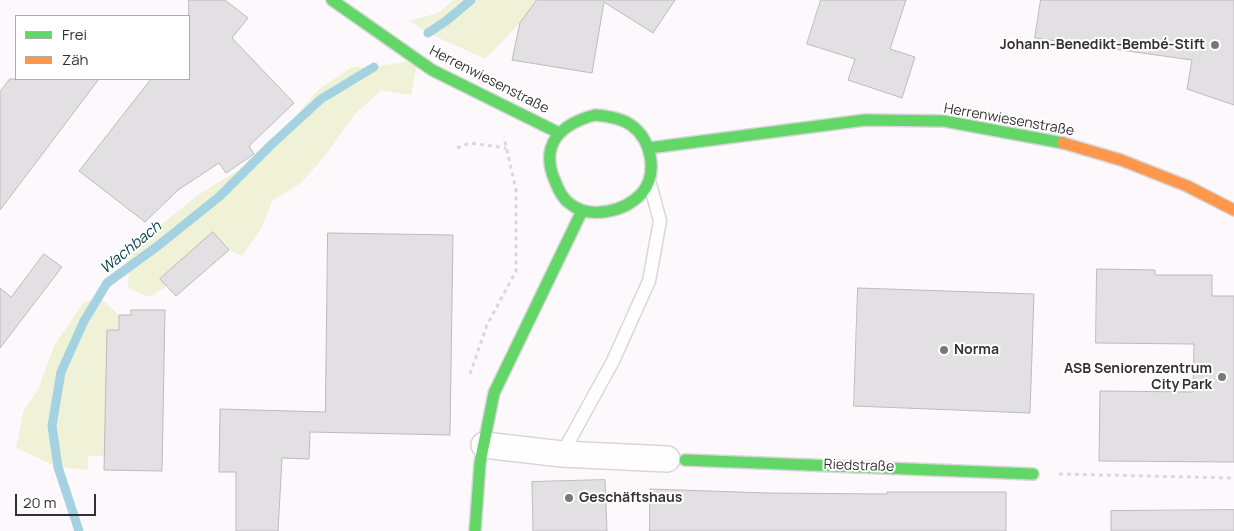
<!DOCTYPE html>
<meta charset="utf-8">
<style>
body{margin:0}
#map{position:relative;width:1234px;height:531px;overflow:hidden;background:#fcf8fc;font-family:Manrope,sans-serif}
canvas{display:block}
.legend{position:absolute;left:15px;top:15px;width:175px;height:65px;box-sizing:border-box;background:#fff;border:1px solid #aeadae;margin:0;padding:6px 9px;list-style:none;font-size:15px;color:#343134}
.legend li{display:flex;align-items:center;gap:10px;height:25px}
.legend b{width:25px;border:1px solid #aeadae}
.scale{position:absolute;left:15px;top:494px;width:81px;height:22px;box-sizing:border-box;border:2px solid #343134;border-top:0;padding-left:6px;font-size:15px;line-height:18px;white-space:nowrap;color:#343134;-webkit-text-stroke:4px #fff;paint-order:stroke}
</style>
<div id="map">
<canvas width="1234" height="531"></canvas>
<ul class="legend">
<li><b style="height:6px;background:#63d668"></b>Frei</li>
<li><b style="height:6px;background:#ff974d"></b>Zäh</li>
</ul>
<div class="scale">20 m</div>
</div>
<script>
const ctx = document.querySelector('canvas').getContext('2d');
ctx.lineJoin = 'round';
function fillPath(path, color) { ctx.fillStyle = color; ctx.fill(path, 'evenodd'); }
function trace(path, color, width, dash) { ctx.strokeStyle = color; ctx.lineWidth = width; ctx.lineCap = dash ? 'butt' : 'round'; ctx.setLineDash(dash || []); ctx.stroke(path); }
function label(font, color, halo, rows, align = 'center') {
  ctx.font = font + ' Manrope,sans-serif'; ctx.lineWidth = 4; ctx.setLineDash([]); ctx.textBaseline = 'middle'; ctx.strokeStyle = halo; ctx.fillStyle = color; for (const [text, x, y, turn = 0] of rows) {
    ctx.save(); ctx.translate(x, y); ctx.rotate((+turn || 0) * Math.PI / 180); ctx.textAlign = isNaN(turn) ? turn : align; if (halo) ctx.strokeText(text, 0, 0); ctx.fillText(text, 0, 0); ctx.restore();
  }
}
fillPath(new Path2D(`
 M 454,0 L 537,0 L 520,23 L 485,59 L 428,33 L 410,21 L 438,13 Z
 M 418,60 L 411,95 L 381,90 L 354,115 L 324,157 L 301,183 L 272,201 L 262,227 L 242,256 L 229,250 L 213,233 L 161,280 L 167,286 L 149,297 L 128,288 L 129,267 L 127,252 L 198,195 L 255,160 L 271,145 L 318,90 L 352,67 L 374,67 Z
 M 99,297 L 119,315 L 119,330 L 107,330 L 105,456 L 88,456 L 88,470 L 58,467 L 16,448 L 24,409 L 38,390 L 54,346 L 83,303 Z`), '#eff2d7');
trace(new Path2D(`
 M 428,33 L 446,21 L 471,0
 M 79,531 L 58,467 L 52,426 L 61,372 L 84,321 L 107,283 L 159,245 L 220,196 L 271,145 L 321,99 L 374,67`), '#a5d2e1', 9);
const building = new Path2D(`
 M 189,0 L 225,0 L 248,18 L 232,38 L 294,103 L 249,146 L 254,154 L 226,173 L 219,163 L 178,190 L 145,222 L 79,171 L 151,79 L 189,79 Z
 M 537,0 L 675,0 L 653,33 L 604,2 L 592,73 L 512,60 L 520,23 Z
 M 821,0 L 906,0 L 890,49 L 915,57 L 902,98 L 848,80 L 855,59 L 807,44 Z
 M 1041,0 L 1234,0 L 1234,105 L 1187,89 L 1192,60 L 1035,38 Z
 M 10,79 L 99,79 L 0,210 L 0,92 Z
 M 213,232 L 229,250 L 176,296 L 160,279 Z
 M 328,233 L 453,235 L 450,435 L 310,432 L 309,459 L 282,458 L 278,531 L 236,531 L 236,472 L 219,472 L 220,409 L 325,412 Z
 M 44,254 L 62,267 L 0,348 L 0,288 L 11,297 Z
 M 1097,269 L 1155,270 L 1155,275 L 1212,275 L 1212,296 L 1234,296 L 1234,462 L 1099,461 L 1100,391 L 1193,392 L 1194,344 L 1096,343 Z
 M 858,288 L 1034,294 L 1030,413 L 854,406 Z
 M 131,310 L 165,310 L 162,471 L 104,470 L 107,330 L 119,330 L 119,315 L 131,315 Z
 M 605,480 L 607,531 L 533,531 L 532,482 Z
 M 650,489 L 768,493 L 887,494 L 887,492 L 1006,492 L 1006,531 L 650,531 Z
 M 1234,510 L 1234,531 L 1111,531 L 1111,511 Z`);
fillPath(building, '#e3e0e3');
trace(building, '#bdbabd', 1);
const lane = new Path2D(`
 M 562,454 L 613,361 L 649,281 L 660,221 L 650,184`);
const street = new Path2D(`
 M 484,445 L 562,454 L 667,459`);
const fast = new Path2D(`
 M 332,0 L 432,70 L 559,133
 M 595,115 C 608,116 621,118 631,125 C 652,140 658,174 642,193 C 625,212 589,220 569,203 C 562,198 558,189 555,181 C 539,144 561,124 595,115 Z
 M 649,148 L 865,120 L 944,121 L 1063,143
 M 685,460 L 1033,474
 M 475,531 L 480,463 L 494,393 L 582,211`);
const slow = new Path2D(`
 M 1063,143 L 1121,160 L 1187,186 L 1234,210`);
trace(lane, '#d8d6d8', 15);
trace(street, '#d8d6d8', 28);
trace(fast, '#d8d6d8', 14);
trace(slow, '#d8d6d8', 14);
trace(new Path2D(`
 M 457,148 L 470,143 L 506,148
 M 470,374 L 487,325 L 516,271 L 516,190 L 504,137
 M 1059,474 L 1234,478`), '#d9d8d9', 3, [4, 4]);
trace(lane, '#fffeff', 12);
trace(street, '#fffeff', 25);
trace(fast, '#63d668', 11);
trace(slow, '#ff974d', 11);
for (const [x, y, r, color] of [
 [1215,45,5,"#7a777a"],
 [944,350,5,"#7a777a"],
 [1222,377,5,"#7a777a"],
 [569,498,5,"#7a777a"]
]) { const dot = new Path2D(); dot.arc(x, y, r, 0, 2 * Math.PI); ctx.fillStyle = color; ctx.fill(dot); trace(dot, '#fff', 2); }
label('bold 14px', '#343134', '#fff', [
 ["Johann-Benedikt-Bembé-Stift",1205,45],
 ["Norma",954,350,"left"],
 ["ASB Seniorenzentrum",1212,369],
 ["City Park",1212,385],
 ["Geschäftshaus",579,498,"left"]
], 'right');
label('14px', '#343134', '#fff', [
 ["Herrenwiesenstraße",489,80,27],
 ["Herrenwiesenstraße",1009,120,10],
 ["Riedstraße",859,466,2]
]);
label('italic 15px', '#003e4c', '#fff', [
 ["Wachbach",131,248,-39]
]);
</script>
